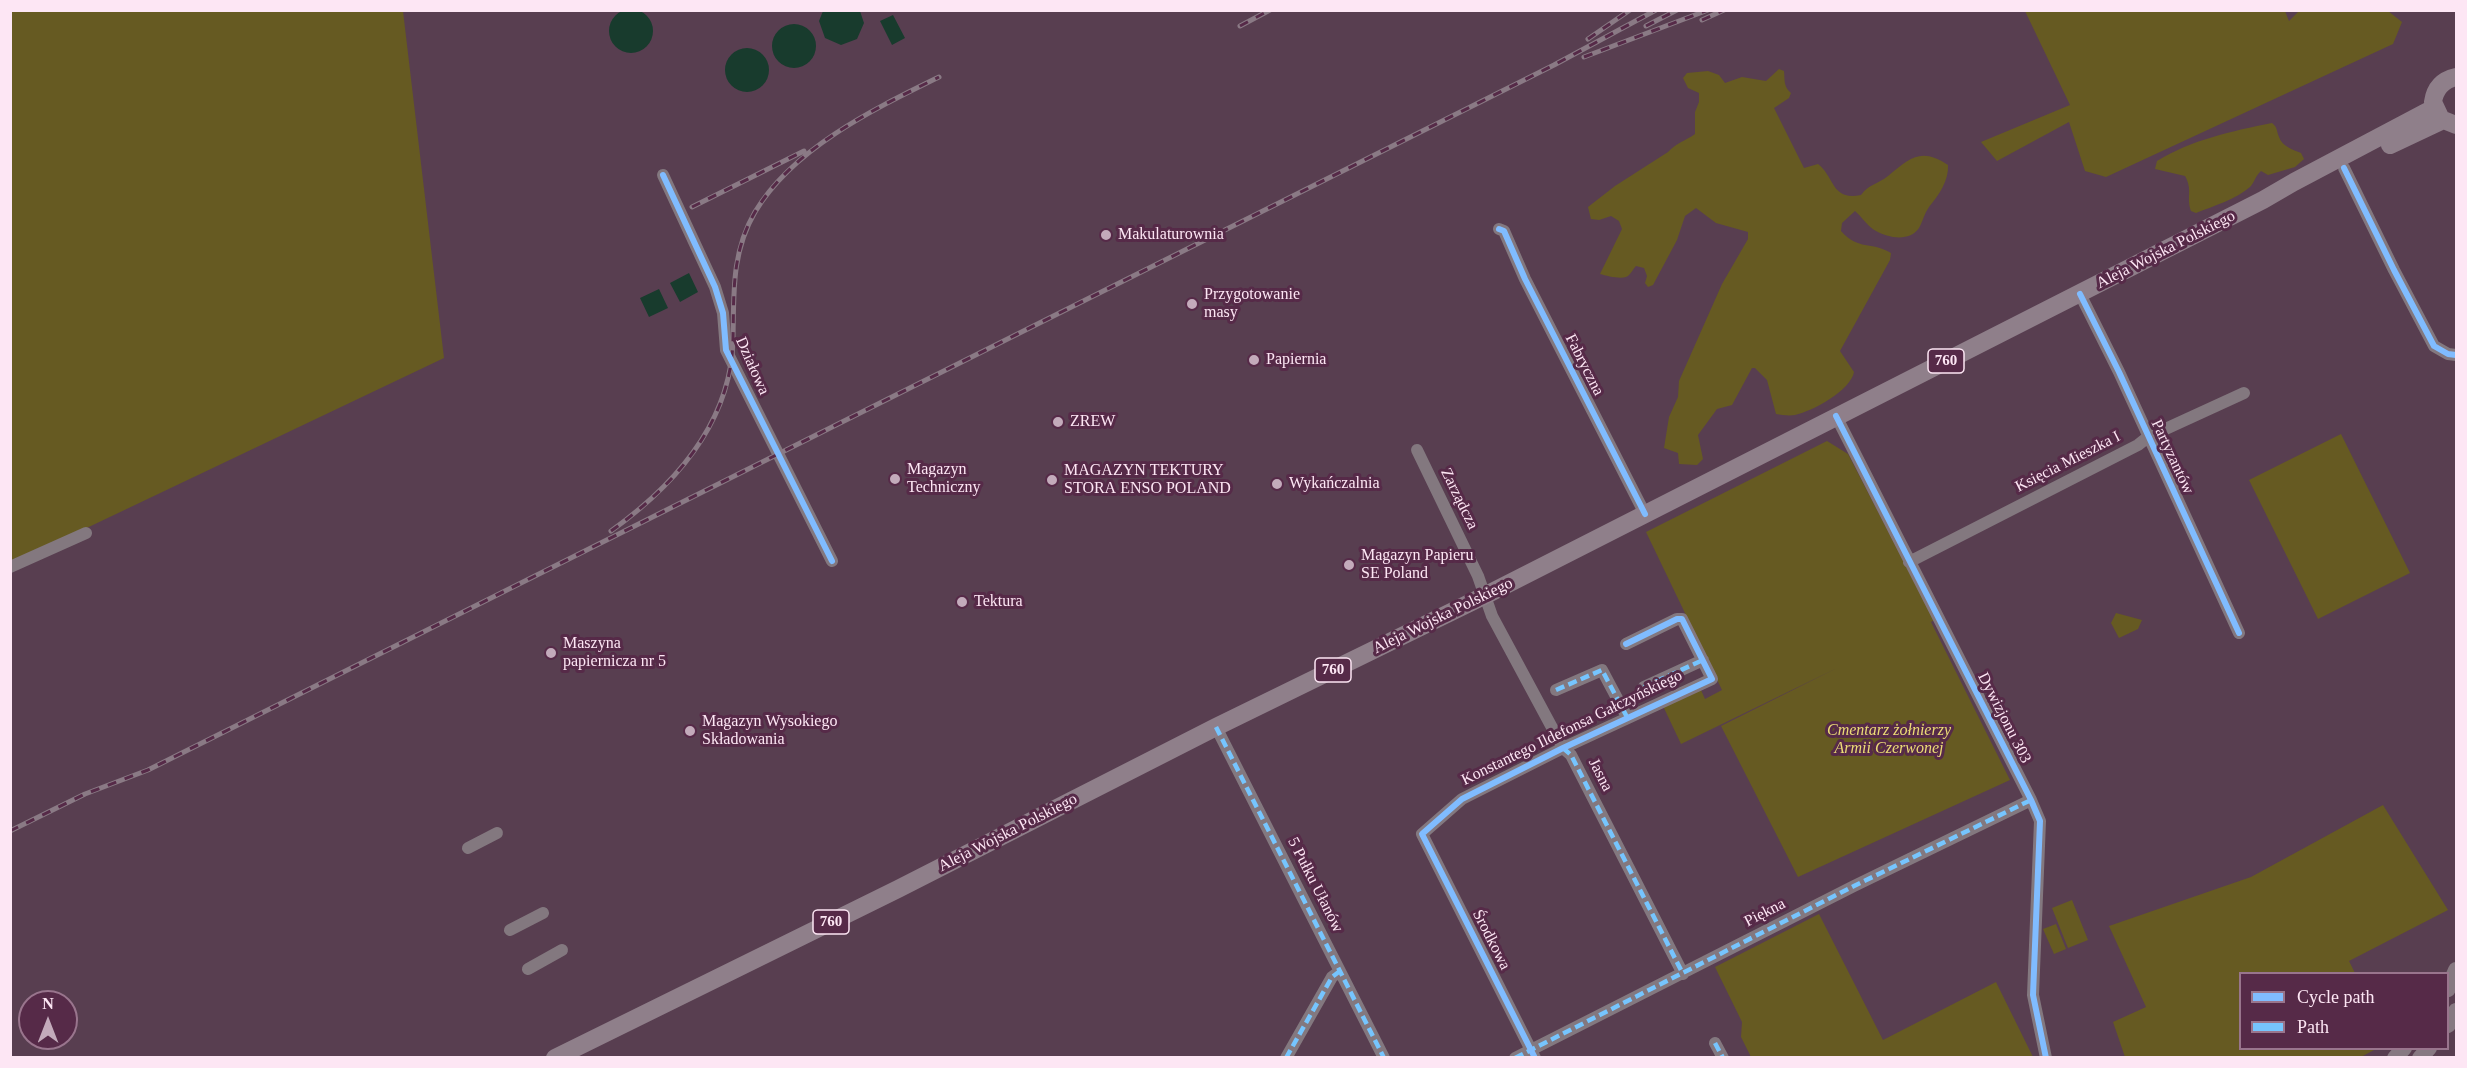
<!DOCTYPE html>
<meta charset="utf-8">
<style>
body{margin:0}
#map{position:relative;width:2467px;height:1068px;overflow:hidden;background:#583e50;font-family:"Times New Roman",serif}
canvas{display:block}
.frame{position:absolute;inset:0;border:12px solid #fde6f4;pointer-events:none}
.legend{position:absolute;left:2239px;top:972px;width:210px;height:78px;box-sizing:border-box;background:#562a48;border:2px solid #99758d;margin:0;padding:8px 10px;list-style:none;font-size:18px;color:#fde6f4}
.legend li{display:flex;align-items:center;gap:12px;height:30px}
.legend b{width:30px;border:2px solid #99758d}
.north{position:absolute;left:18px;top:990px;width:60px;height:60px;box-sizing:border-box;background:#562a48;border:2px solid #99758d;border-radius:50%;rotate:0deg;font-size:16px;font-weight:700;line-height:24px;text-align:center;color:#fde6f4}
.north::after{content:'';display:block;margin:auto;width:21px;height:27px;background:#c3abbb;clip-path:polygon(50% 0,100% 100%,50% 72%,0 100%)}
</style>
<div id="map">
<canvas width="2467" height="1068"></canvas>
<div class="frame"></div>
<ul class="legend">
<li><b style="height:8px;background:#80bcff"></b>Cycle path</li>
<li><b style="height:8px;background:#76c5fe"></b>Path</li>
</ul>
<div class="north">N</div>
</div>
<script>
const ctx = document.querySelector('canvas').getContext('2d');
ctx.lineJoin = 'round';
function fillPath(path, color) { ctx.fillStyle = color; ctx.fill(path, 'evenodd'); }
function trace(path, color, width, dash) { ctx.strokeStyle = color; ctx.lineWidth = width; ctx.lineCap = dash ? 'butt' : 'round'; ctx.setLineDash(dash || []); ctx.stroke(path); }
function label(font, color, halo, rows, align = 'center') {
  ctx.font = font + ' "Times New Roman",serif'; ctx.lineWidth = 6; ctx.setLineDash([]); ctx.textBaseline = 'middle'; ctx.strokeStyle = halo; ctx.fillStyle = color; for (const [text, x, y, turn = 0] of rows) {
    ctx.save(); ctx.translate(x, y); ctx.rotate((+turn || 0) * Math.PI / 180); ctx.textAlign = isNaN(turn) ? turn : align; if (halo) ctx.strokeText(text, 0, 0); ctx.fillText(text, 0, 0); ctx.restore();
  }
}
fillPath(new Path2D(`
 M 11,11 L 403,11 L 444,358 L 11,564 Z
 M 2285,11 L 2289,21 L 2299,11 L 2388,11 L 2402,22 L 2393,44 L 2106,177 L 2085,171 L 2069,122 L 1997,161 L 1981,142 L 2070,105 L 2025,11 Z
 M 1779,69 L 1784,71 C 1785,80 1783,86 1791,93 L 1789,98 L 1774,108 L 1804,168 L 1818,164 C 1835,177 1831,201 1861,195 C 1869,184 1878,184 1888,176 C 1910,158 1921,147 1948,165 C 1949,180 1939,195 1929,207 C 1924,214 1923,221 1919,228 C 1910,242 1888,238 1876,231 C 1868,227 1862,217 1855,211 L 1842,223 L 1841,231 C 1859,251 1871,241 1891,253 L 1890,260 L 1840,351 L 1854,372 C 1851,390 1813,411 1795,415 C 1789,416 1782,415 1776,414 L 1767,380 L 1755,368 L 1752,368 L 1732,405 L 1717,409 L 1698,435 L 1703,459 L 1697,465 L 1679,464 L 1678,453 L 1664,448 L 1669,417 L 1678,397 L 1679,381 L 1722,284 L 1748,239 L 1748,232 L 1716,223 L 1696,208 L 1685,216 L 1677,240 L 1653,285 L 1648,287 L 1645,283 L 1647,276 L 1644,268 L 1636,266 C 1633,269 1630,276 1626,277 C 1619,279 1607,276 1600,274 L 1622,229 L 1619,221 L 1611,216 L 1599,220 L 1591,219 L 1588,207 L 1615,186 L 1668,152 C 1676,143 1685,141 1695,134 L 1695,112 L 1699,102 L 1699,93 L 1688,88 L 1683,78 L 1687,73 L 1708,71 L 1719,75 L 1725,83 L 1742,77 L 1766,81 Z
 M 2272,123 C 2278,128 2276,130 2279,137 C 2282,146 2293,150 2301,153 L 2304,159 L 2295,167 L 2268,175 L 2261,171 C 2255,176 2255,182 2250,187 C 2236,199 2214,206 2196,213 L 2191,211 C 2186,197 2193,190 2185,176 L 2155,169 L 2157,161 C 2191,140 2232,131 2272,123 Z
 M 2341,434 L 2410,573 L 2318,619 L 2249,480 Z
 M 1827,441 L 1848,454 L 1934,620 L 1931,622 L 2010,780 L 1798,877 L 1721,726 L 1837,668 L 1681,744 L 1663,706 L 1700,688 L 1705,699 L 1722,690 L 1646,532 Z
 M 2116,613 L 2142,620 L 2138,629 L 2119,638 L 2111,623 Z
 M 2383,805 L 2448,910 L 2349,961 L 2355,973 L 2240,974 L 2240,1048 L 2376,1049 L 2359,1058 L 2125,1057 L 2113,1022 L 2146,1007 L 2109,926 L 2251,877 Z
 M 2072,900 L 2088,940 L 2068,948 L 2052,908 Z
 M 1819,914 L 1883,1040 L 1996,982 L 2033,1057 L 1751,1057 L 1741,1037 L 1742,1022 L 1715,967 Z
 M 2056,924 L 2066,949 L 2054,954 L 2043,929 Z`), '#665a22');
fillPath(new Path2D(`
 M609 31a22 22 0 1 1 44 0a22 22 0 1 1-44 0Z
 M 860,11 L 864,23 L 857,39 L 841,45 L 825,38 L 819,21 L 823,11 Z
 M 893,15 L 905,38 L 892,45 L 880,21 Z
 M772 46a22 22 0 1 1 44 0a22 22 0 1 1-44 0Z
 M725 70a22 22 0 1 1 44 0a22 22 0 1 1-44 0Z
 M 689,273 L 698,292 L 680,302 L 670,283 Z
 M 659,289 L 668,308 L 649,317 L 640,298 Z`), '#183b2d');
trace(new Path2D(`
 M 2344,168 L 2394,270 L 2434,346 L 2448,354 L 2456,355
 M 663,175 L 715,287 L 723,313 L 726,350 L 832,561
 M 1499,229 L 1504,231 L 1525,279 L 1645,514
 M 2080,294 L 2119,372 L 2239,633
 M 1836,416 L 2031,800 L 2040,821 L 2033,995 L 2046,1058
 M 1417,450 L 1478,576 L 1492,616 L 1563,748 L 1571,755 L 1683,974
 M 1909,562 L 2138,445 L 2148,437 L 2244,393
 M 10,567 L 86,533
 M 1644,687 L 1703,660
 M 1556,690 L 1602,670 L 1627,717
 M 1216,727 L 1384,1058
 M 468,848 L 497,833
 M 510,930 L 543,913
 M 528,969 L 562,950
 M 1715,1043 L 1723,1058
 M 1286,1058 L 1332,977 L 1340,971
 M 1515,1058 L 1854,886 L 2031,800
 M 1535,1058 L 1422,834 L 1462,799 L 1563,748 L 1712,679 L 1682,619 L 1677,619 L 1626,644`), '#83787f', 12);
trace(new Path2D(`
 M 2448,989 L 2456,970
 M 2448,1025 L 2456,1011
 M 2395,1058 L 2404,1048
 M 2420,1058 L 2429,1048`), '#877982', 16);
trace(new Path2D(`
 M 2456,77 C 2443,80 2435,88 2433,102 L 2441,119 L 2456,125
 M 2390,145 L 2443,120
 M 555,1058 L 898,889 L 1216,727 L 1490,593 L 2263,200 L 2294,182 L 2434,108`), '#8f7f8a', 18);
const rail = new Path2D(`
 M 1702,20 L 1724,10
 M 1240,26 L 1270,10
 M 1646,26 L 1677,10
 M 1588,39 L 1630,10
 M 1584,57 L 1708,10
 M 692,207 L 804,151
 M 611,531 C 675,485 731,423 733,340 C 734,295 731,253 755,212 C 793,148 874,109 939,77
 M 10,831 L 85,794 L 148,770 L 1554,65 L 1656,10`);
trace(rail, '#8a7a85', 5);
trace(rail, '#562a48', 3, [9]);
trace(new Path2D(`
 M 1644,687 L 1703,660
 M 1556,690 L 1602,670 L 1627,717
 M 1216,727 L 1384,1058
 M 1563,748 L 1571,755 L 1683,974
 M 1715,1043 L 1723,1058
 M 1286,1058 L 1332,977 L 1340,971
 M 1515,1058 L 1854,886 L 2031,800 L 2029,796`), '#76c5fe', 4.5, [9, 4.5]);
trace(new Path2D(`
 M 2344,168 L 2394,270 L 2434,346 L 2448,354 L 2456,355
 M 663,175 L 715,287 L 723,313 L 726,350 L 832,561
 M 1499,229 L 1504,231 L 1525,279 L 1645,514
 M 2080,294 L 2119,372 L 2239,633
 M 1836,416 L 2031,800 L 2040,821 L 2033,995 L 2046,1058
 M 1535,1058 L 1422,834 L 1462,799 L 1563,748 L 1712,679 L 1682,619 L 1677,619 L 1626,644`), '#80bcff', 6);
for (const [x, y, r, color] of [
 [1106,235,6,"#c3abbb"],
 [1192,304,6,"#c3abbb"],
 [1254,360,6,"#c3abbb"],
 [1058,422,6,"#c3abbb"],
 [895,479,6,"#c3abbb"],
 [1052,480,6,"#c3abbb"],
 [1277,484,6,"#c3abbb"],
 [1349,565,6,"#c3abbb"],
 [962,602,6,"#c3abbb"],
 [551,653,6,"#c3abbb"],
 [690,731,6,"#c3abbb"]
]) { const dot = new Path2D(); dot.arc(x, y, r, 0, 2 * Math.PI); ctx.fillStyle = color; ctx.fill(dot); trace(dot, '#562a48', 2); }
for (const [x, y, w] of [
 [1946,361,36],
 [1333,670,36],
 [831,922,36]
]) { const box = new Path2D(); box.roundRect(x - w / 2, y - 12, w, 24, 4.5); ctx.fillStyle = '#562a48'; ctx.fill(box); trace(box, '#fde6f4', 1.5); }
label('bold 15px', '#fde6f4', null, [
 ["760",1946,361],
 ["760",1333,670],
 ["760",831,922]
]);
label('16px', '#fde6f4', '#562a48', [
 ["Makulaturownia",1118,235],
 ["Przygotowanie",1204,295],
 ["masy",1204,313],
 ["Papiernia",1266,360],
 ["ZREW",1070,422],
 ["Magazyn",907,470],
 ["Techniczny",907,488],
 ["MAGAZYN TEKTURY",1064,471],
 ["STORA ENSO POLAND",1064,489],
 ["Wykańczalnia",1289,484],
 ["Magazyn Papieru",1361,556],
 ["SE Poland",1361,574],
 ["Tektura",974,602],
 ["Maszyna",563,644],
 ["papiernicza nr 5",563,662],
 ["Magazyn Wysokiego",702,722],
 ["Składowania",702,740]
], 'left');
label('16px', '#fde6f4', '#562a48', [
 ["Aleja Wojska Polskiego",2166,250,-27],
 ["Fabryczna",1584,365,63],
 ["Działowa",752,366,66],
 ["Partyzantów",2172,457,65],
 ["Księcia Mieszka I",2068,462,-27],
 ["Zarządcza",1459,499,64],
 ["Aleja Wojska Polskiego",1443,616,-26],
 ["Dywizjonu 303",2004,718,63],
 ["Konstantego Ildefonsa Gałczyńskiego",1572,728,-26],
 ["Jasna",1600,775,63],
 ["Aleja Wojska Polskiego",1008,833,-27],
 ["5 Pułku Ułanów",1315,885,63],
 ["Piękna",1765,913,-27],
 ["Środkowa",1491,940,63]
]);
label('italic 16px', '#ecdc76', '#562a48', [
 ["Cmentarz żołnierzy",1889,731],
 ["Armii Czerwonej",1889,749]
]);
</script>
